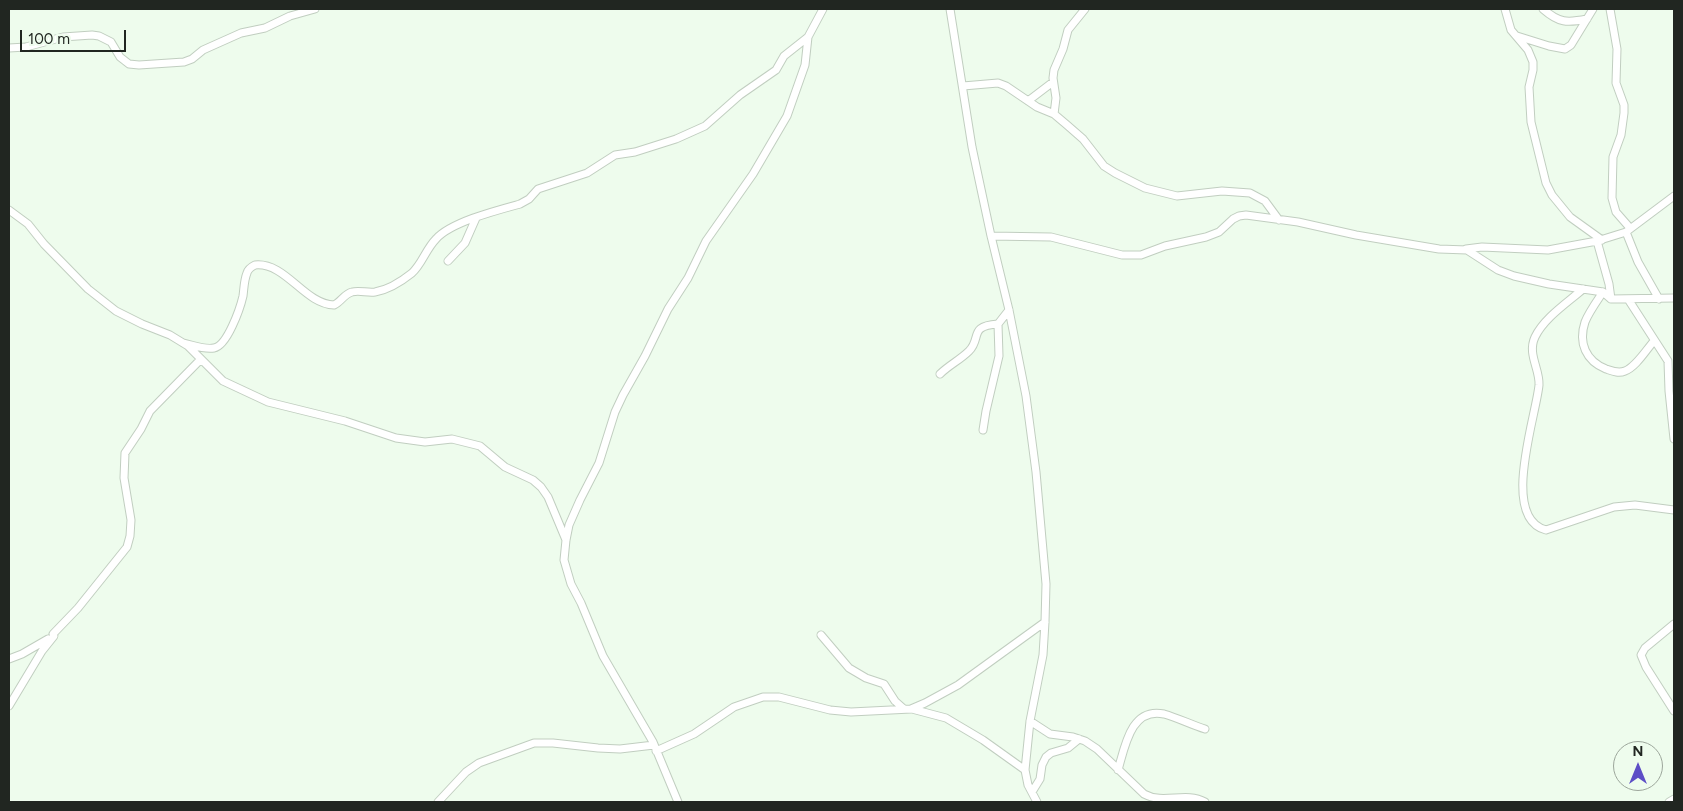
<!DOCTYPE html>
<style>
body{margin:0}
#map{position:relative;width:1683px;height:811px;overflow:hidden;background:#eefced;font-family:Figtree,sans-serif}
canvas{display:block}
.frame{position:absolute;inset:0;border:10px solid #212621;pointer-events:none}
.north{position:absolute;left:1613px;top:741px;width:50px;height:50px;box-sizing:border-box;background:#eefced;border:1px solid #9ca69b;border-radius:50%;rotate:0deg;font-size:14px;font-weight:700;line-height:20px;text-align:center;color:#212621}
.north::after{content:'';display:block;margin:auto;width:18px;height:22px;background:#5d4ec6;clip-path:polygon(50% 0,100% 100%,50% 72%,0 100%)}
.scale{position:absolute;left:20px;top:30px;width:106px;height:22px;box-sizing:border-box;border:2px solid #212621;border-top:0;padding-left:6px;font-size:15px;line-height:18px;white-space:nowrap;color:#212621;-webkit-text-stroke:4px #eefced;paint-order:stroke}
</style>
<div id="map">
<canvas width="1683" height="811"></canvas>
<div class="frame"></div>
<div class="north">N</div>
<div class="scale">100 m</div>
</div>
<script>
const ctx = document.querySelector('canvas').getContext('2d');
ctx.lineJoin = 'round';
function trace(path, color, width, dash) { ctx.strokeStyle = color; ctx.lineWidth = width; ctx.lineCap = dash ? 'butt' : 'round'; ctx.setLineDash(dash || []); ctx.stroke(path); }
const minor = new Path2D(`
 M 950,9 L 972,147 L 991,236 L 1009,310 L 1026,396 L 1036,472 L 1046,584 L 1045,622 L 1043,655 L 1030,721 L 1025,770 L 1028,785 L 1037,802
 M 1505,9 L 1511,30 L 1528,50 L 1533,62 L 1533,70 L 1529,87 L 1531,122 L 1546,183 L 1552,195 L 1570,217 L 1602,240
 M 1543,9 C 1559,23 1567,23 1587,19
 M 1610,9 L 1617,49 L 1616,83 L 1624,105 L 1624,113 L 1621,135 L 1613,157 L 1612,198 L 1616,212 L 1630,228
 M 1517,36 L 1549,46 L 1565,49 L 1571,45 L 1593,9
 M 9,48 L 26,47 L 63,37 L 92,35 L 99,36 L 111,42 L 120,57 L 129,64 L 139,65 L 184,62 L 192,59 L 203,50 L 241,33 L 265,28 L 290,16 L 315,9
 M 963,86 L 998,83 L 1006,86 L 1037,107 L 1054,114 L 1067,125 L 1083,139 L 1104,166 L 1115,173 L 1145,188 L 1177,196 L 1222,191 L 1250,193 L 1265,201 L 1279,220
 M 1028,101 L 1053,82
 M 1054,114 L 1056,98 L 1053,78 L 1054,70 L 1063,49 L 1068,30 L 1085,9
 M 9,210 L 28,224 L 44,244 L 88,289 L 116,311 L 142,324 L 170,335 L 188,346 L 223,381 L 268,402 L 345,421 L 396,438 L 425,442 L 452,439 L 480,446 L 505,467 L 533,480 L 541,487 L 548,497 L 566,540
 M 1626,232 L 1638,262 L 1659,299
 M 991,236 L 1051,237 L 1122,255 L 1141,255 L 1165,246 L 1206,237 L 1219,232 L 1233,219 L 1239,216 L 1246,215 L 1298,222 L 1356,235 L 1439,249 L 1467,250 L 1498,270 L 1514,276 L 1549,284 L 1603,292 L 1611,299 L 1674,298
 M 1597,241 L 1609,284 L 1611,299
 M 1466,249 L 1482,247 L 1548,250 L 1597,241 L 1626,232 L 1674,196
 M 448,261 L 465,243 L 476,218
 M 1583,289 C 1567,303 1544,318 1535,337 C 1527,354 1540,369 1539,385 C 1536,417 1500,518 1546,530 L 1614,507 L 1635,505 L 1674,510
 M 1603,292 C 1597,301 1589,312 1585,322 C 1578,343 1586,361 1606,369 C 1612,371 1618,374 1625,371 C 1636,367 1646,350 1654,341
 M 1628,299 L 1668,361 L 1669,391 L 1674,439
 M 183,343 C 193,345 204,350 214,348 C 227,346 240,309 243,296 C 244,289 244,280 247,273 C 248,269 251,267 255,265 C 286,262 304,304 334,305 C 341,302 344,294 352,292 C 359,290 367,293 375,292 C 387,290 402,281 412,273 C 422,264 426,249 436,239 C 451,222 498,210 520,204 L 529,199 L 538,189 L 587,173 L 615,155 L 635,152 L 676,139 L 705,126 L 740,95 L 776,70 L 784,56 L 808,37 L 823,9
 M 940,374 C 949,365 960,360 969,351 C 982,338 968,326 998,324
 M 983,430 L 986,411 L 999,356 L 998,324 L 1009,310
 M 1674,624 L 1645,648 L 1641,655 L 1646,667 L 1674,711
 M 821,635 L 849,668 L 866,678 L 884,684 L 895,701 L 904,709
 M 9,659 L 22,654 L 48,639
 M 9,706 L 42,651 L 54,636 L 53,634 L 78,608 L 127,547 L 130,536 L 131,520 L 124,478 L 125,453 L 141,429 L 150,411 L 201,359
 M 912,709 L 946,718 L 983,740 L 1025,770
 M 1030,721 L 1050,734 L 1073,737 L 1085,741 L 1097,749 L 1144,794 C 1164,805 1185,791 1205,802
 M 656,751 L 694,734 L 734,707 L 763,697 L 779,697 L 830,710 L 851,712 L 911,709 L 925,703 L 958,685 L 1045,622
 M 1118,770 C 1125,746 1131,707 1164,714 C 1178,718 1192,725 1205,729
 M 1032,792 L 1040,779 L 1042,765 L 1046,757 L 1051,753 L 1068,748 L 1079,739
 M 438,802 L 466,772 L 479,763 L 534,743 L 553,743 L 598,748 L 620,749 L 654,745
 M 678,802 L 653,742 L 603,656 L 581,603 L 571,584 L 564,560 L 566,540 L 569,525 L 580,500 L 599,463 L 615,412 L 623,395 L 645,356 L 668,309 L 688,278 L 706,241 L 753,174 L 787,116 L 805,65 L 808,37
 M 1669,802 L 1674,799`);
trace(minor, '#c1cec0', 9);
trace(minor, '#fff', 7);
</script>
